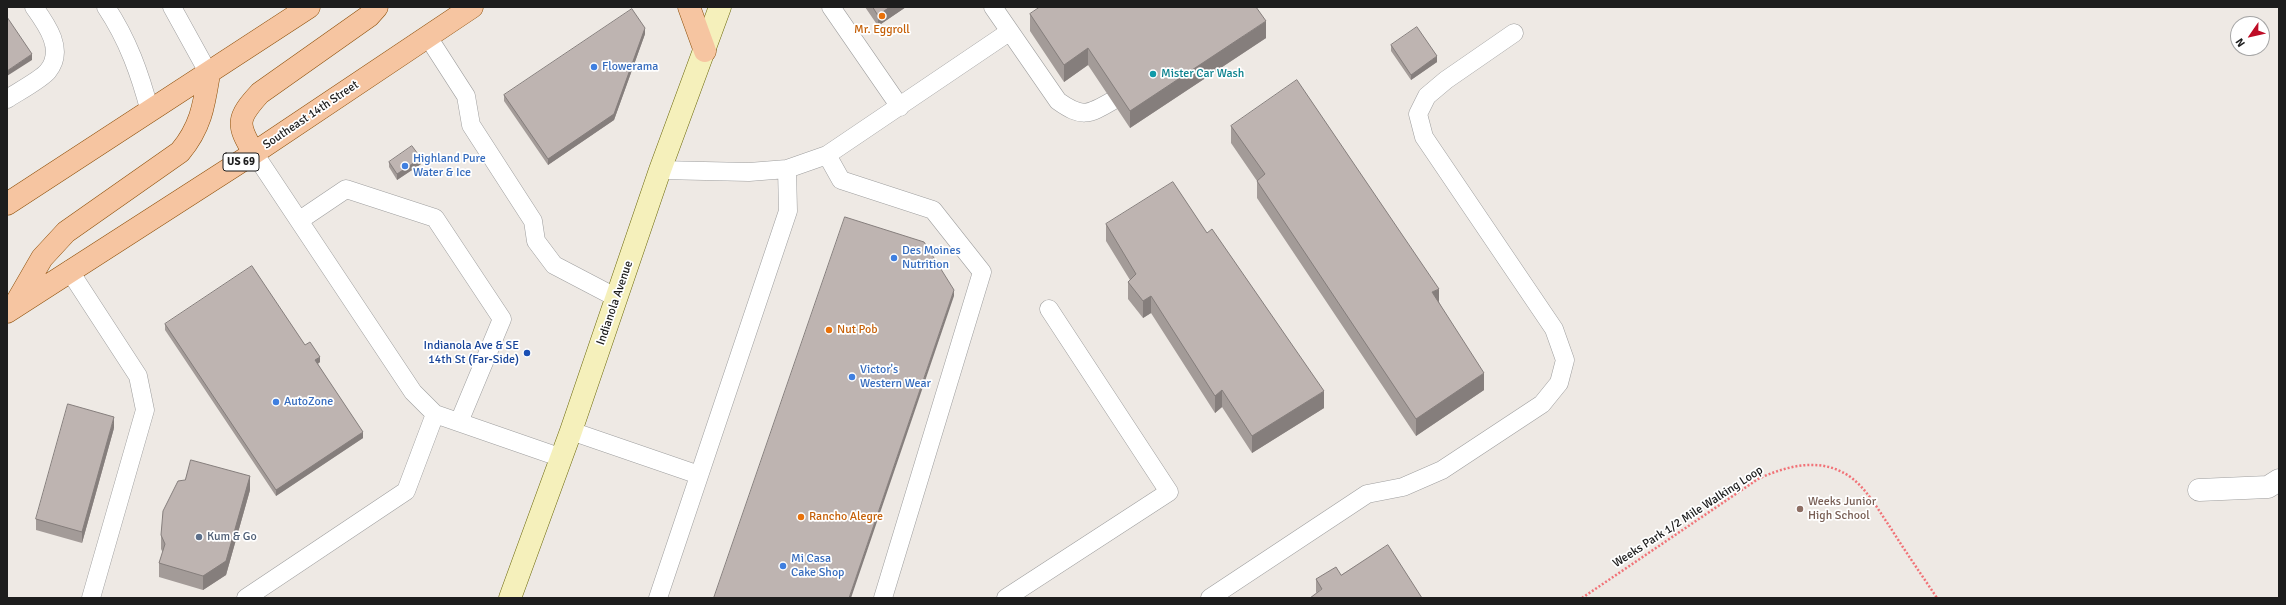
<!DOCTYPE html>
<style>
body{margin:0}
#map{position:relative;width:2286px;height:605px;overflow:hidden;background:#eee9e4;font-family:Signika,sans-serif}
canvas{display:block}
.frame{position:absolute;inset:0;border:8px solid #1d1d1d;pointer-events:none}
.north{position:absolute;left:2230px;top:16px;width:40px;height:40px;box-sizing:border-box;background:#fff;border:1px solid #a5a5a5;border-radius:50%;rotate:236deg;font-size:11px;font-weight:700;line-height:16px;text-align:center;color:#1d1d1d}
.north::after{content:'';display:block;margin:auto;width:14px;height:18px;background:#be0d26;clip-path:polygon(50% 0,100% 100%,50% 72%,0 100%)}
</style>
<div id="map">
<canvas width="2286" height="605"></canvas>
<div class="frame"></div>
<div class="north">N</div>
</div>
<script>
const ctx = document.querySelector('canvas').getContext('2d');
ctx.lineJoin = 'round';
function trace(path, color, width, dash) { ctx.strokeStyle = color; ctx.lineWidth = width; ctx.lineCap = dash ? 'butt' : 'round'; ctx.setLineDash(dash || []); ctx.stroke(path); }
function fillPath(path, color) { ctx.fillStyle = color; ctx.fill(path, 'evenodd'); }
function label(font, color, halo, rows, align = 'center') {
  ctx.font = font + ' Signika,sans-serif'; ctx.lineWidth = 3.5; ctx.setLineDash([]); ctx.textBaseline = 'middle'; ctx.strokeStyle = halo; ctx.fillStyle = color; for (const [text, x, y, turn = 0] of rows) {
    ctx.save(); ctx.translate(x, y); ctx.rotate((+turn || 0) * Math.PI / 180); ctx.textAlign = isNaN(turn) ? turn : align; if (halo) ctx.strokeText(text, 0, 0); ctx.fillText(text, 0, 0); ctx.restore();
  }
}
const service = new Path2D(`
 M 106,7 C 128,40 140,74 150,112
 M 172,7 L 209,74
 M 831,7 L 900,107
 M 993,7 L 1058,101 C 1082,118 1088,115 1112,101
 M 428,37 L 466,96 L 471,125 L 533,221 L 536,241 L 554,265 L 617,298
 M 7,99 C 16,93 42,79 48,71 C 65,50 47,25 34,7
 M 254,153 L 413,392 L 435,414 L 562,458
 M 827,155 L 841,180 L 933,210 L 982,272 L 883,598
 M 660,170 L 749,172 L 787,169 L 827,155 L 1009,32
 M 300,220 L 346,189 L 435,218 L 502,319 L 459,422
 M 69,270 L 138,376 L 145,410 L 91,598
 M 571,431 L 699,475
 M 246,598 L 406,491 L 435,414
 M 658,598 L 788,211 L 787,169
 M 1006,598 L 1169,492 L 1049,309
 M 1210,598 L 1367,494 L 1403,487 L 1442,470 L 1542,404 L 1559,383 L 1565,360 L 1554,329 L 1424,137 L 1418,114 L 1427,96 L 1446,80 L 1514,33`);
const minor = new Path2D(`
 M 2199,490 L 2268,487 L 2279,480`);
const secondary = new Path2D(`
 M 510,598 L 571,431 L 660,170 L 720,7`);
const primary = new Path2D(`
 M 689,7 L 705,51
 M 254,153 C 236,124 237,118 260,93 L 369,16 L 377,7
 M 7,204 L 309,7
 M 16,303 L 42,258 L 66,232 L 180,152 C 201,127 204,105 209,74
 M 7,312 L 254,153 L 472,7`);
trace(service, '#9e9e9e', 19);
trace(minor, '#9e9e9e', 23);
trace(secondary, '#6d6a0c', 23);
trace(primary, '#8d4f09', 23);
trace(new Path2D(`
 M 1582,598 L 1758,479 C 1788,465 1824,456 1853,479 C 1868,491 1879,511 1890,527 C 1905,551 1921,574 1937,598`), '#f17277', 2.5, [2, 2]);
trace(service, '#fff', 18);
trace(minor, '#fff', 22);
trace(secondary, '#f5f0bb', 22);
trace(primary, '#f6c5a1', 22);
fillPath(new Path2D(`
 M 865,7 L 906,7 L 878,26 Z
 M 1030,14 L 1266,38 L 1130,128 L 1088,65 L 1064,82 L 1030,31 Z
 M 645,34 L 614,120 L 548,165 L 504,101 L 504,95 Z
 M 1391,45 L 1437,62 L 1411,80 L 1391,51 Z
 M 1231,126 L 1439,302 L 1484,390 L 1416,436 L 1257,198 L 1257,181 L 1231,143 Z
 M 389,162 L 421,164 L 397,180 L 389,167 Z
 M 1106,224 L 1324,408 L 1252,453 L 1222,407 L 1215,413 L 1151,313 L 1143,318 L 1128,299 L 1128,282 L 1130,280 L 1106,241 Z
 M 165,324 L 305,345 L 320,362 L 318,364 L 363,438 L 276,496 L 165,330 Z
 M 114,428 L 82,543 L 36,530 L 36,519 Z
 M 250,490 L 226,575 L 203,590 L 159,577 L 159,563 L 163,553 L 161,549 L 161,535 Z
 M 1341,575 L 1316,593 L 1316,579 Z`), '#a39b98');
fillPath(new Path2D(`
 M 890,7 L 906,7 L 878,26 L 878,15 Z
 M 1266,21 L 1266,38 L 1130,128 L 1130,111 Z
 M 645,28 L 645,34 L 614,120 L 548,165 L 548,159 Z
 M 1088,48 L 1088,65 L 1064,82 L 1064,65 Z
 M 32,54 L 32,60 L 7,76 L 7,71 Z
 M 1437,56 L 1437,62 L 1411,80 L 1411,75 Z
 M 421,158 L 421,164 L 397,180 L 397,174 Z
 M 1439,289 L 1439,306 L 1432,292 Z
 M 954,290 L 954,296 L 851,598 L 849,598 Z
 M 1151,296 L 1151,313 L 1143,318 L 1143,301 Z
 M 320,357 L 320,362 L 315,365 L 315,360 Z
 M 1484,373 L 1484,390 L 1416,436 L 1416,419 Z
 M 1222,390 L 1222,407 L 1215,413 L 1215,396 Z
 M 1324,391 L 1324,408 L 1252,453 L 1252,436 Z
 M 114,417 L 114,428 L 82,543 L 82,532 Z
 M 363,432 L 363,438 L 276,496 L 276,490 Z
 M 250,476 L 250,490 L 226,575 L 203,590 L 203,576 Z`), '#857e7c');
const building = new Path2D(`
 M 873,7 L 890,7 L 878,15 Z
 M 1040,7 L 1256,7 L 1266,21 L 1130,111 L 1088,48 L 1064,65 L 1030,14 Z
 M 632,9 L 645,28 L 614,114 L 548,159 L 504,95 Z
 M 7,17 L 32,54 L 7,71 Z
 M 1417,27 L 1437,56 L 1411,75 L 1391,45 Z
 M 1297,80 L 1439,289 L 1432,292 L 1484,373 L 1416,419 L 1257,181 L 1265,174 L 1231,126 Z
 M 412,146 L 421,158 L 397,174 L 389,162 Z
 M 1173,182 L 1207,233 L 1212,229 L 1324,391 L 1252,436 L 1222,390 L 1215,396 L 1151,296 L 1143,301 L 1128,282 L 1136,274 L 1106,224 Z
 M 845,217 L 924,242 L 954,290 L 849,598 L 714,598 Z
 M 252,266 L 305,345 L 310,342 L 320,357 L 315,360 L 363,432 L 276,490 L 165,324 Z
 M 68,404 L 114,417 L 82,532 L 36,519 Z
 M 191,460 L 250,476 L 226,561 L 203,576 L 159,563 L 165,544 L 161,535 L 163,511 L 178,481 L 185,480 Z
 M 1388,545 L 1422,598 L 1310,598 L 1322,589 L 1316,579 L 1336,567 L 1341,575 Z`);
fillPath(building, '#beb4b1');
trace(building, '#857e7c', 1);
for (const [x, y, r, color] of [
 [882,16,4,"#e8710a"],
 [594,67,4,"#3f7fe0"],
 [1153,74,4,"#0f9aa8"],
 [405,166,4,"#3f7fe0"],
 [894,258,4,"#3f7fe0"],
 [829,330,4,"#e8710a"],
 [527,353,4,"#1a4fb4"],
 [852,377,4,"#3f7fe0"],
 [276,402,4,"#3f7fe0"],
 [1800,509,4,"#8d6e63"],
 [801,517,4,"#e8710a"],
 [199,537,4,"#5c6f8a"],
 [783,566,4,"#3f7fe0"]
]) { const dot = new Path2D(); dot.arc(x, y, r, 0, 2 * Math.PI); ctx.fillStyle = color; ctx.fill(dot); trace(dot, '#fff', 1.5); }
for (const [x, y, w] of [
 [241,162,36]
]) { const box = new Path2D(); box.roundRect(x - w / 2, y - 9, w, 18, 3); ctx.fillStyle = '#fff'; ctx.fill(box); trace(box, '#1d1d1d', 1); }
label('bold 11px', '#1d1d1d', null, [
 ["US 69",241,162]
]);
label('12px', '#c56008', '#fff', [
 ["Mr. Eggroll",882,30,"center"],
 ["Nut Pob",837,330],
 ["Rancho Alegre",809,517]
], 'left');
label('12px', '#366cbe', '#fff', [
 ["Flowerama",602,67],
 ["Highland Pure",413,159],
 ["Water & Ice",413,173],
 ["Des Moines",902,251],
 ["Nutrition",902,265],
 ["Victor's",860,370],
 ["Western Wear",860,384],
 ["AutoZone",284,402],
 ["Mi Casa",791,559],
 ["Cake Shop",791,573]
], 'left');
label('12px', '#0d838f', '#fff', [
 ["Mister Car Wash",1161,74]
], 'left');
label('12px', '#1d1d1d', '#fff', [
 ["Southeast 14th Street",311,115,-34],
 ["Indianola Avenue",615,303,-71],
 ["Weeks Park 1/2 Mile Walking Loop",1688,517,-33]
]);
label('12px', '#164399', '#fff', [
 ["Indianola Ave & SE",519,346],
 ["14th St (Far-Side)",519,360]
], 'right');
label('12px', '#785e54', '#fff', [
 ["Weeks Junior",1808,502],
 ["High School",1808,516]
], 'left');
label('12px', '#4e5e75', '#fff', [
 ["Kum & Go",207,537]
], 'left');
</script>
